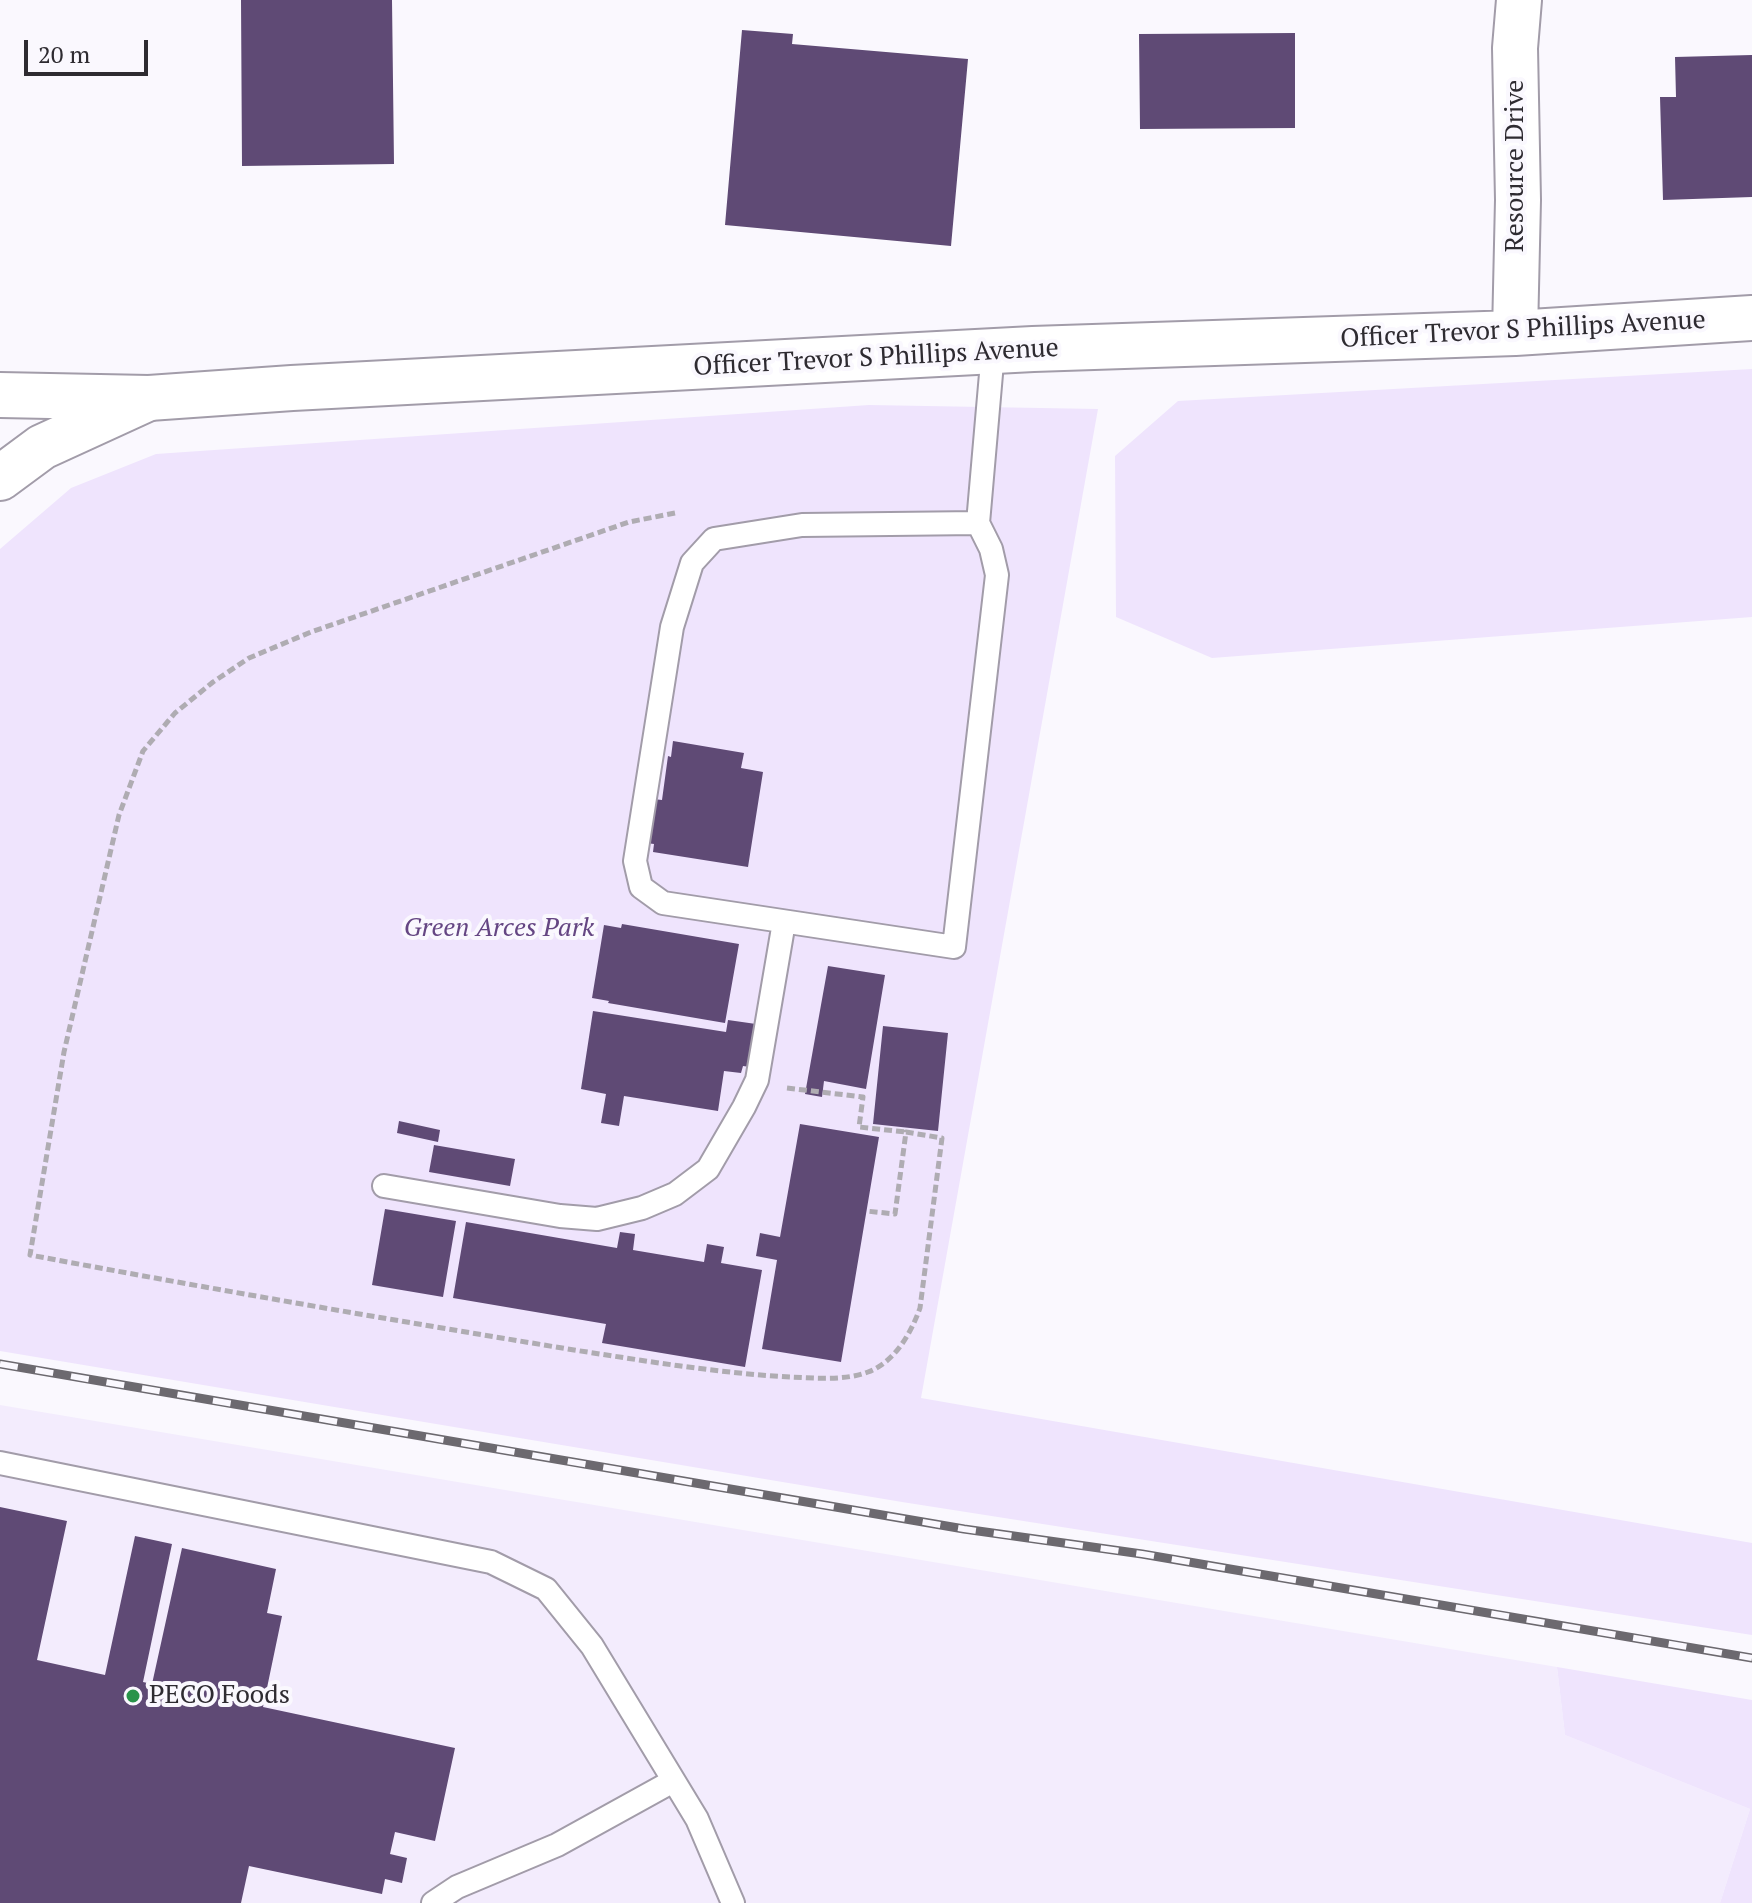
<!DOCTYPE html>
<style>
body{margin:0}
#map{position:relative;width:1752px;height:1903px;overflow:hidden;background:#faf8fe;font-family:"PT Serif",serif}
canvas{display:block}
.scale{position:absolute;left:24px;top:40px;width:124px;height:36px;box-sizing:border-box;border:4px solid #2e2b31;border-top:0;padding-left:10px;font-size:24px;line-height:28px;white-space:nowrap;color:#2e2b31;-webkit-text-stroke:6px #faf8fe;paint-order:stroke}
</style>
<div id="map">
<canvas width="1752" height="1903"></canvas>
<div class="scale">20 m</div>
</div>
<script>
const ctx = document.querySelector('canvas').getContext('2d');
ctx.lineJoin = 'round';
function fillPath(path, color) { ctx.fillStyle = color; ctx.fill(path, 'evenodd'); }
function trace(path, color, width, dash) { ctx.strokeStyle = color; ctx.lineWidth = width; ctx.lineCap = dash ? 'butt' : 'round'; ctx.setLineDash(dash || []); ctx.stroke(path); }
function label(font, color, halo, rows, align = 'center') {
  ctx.font = font + ' "PT Serif",serif'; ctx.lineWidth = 8; ctx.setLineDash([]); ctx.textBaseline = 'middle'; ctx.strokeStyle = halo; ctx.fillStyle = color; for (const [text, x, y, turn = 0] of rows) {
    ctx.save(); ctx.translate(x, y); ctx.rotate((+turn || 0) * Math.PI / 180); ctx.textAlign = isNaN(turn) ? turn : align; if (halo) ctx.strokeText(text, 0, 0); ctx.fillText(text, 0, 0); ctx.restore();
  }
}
fillPath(new Path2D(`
 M 0,1405 L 1557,1667 L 1565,1735 L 1750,1809 L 1720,1903 L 0,1903 Z`), '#f3ecfd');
fillPath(new Path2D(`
 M 1752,369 L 1752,617 L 1212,658 L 1116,617 L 1115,456 L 1178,401 Z
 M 869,405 L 1098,409 L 921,1398 L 1752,1543 L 1752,1635 L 902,1502 L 0,1351 L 0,549 L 71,488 L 156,454 Z
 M 1557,1667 L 1752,1700 L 1752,1903 L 1720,1903 L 1750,1809 L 1565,1735 Z`), '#efe4fd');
fillPath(new Path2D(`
 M 241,0 L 392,0 L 394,164 L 242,166 Z
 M 742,30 L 793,34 L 792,44 L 968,59 L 951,246 L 725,225 Z
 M 1295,33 L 1295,128 L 1140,129 L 1139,34 Z
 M 1752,55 L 1752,197 L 1663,200 L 1660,97 L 1676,97 L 1675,57 Z
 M 673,741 L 744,753 L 741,768 L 763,772 L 748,867 L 653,852 L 654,844 L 646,843 L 653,799 L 662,800 L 668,756 L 671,757 Z
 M 622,924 L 739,944 L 725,1023 L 608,1003 L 609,1001 L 592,998 L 604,925 L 621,928 Z
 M 828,966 L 885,975 L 866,1089 L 824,1081 L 822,1097 L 805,1094 Z
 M 593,1011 L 726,1032 L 728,1020 L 756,1024 L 750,1067 L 743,1066 L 741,1073 L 724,1071 L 718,1111 L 624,1096 L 619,1126 L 601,1123 L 606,1094 L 581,1089 Z
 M 883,1026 L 948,1033 L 938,1131 L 873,1124 Z
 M 399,1121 L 440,1130 L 438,1142 L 397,1133 Z
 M 800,1124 L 879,1137 L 841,1362 L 762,1349 L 777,1260 L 756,1256 L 760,1233 L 780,1237 Z
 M 434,1145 L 515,1159 L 510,1186 L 429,1172 Z
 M 385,1209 L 456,1221 L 443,1297 L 372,1285 Z
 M 466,1222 L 617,1248 L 620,1232 L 635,1234 L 633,1250 L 704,1262 L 707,1244 L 724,1247 L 721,1263 L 762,1270 L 745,1367 L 602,1343 L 606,1324 L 453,1298 Z
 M 0,1507 L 67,1521 L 37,1660 L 105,1675 L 135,1536 L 172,1544 L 143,1682 L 152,1684 L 182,1548 L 276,1569 L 267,1613 L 282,1616 L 263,1707 L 455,1748 L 435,1841 L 395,1832 L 390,1854 L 407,1858 L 402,1883 L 385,1879 L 382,1894 L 249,1866 L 241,1903 L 0,1903 Z`), '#5f4a75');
const lane = new Path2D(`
 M 978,523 L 802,525 L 714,539 L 692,563 L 672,627 L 635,861 L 641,887 L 663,903 L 954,947 L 997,575 L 991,549 L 978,523 L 993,351
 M 384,1186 L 560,1216 L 597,1219 L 642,1208 L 675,1194 L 708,1169 L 744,1107 L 757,1080 L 784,922
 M 0,1463 L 491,1562 L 546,1589 L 592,1646 L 697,1819 L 733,1903
 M 433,1903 L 457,1887 L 557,1845 L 673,1781`);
const street = new Path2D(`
 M 1515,333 L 1518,200 L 1515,48 L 1519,0
 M 0,395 L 149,398 L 292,388 L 1033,349 L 1515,333 L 1752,318`);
const secondary = new Path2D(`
 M 0,478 L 42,447 L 149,398`);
trace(lane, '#a29ca9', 26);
trace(street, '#a29ca9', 48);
trace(secondary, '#a29ca9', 48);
trace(new Path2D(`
 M 675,513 L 629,522 L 311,632 L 249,658 L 213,682 L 175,713 L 143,751 L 119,815 L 64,1052 L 30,1255 C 211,1289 392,1320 574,1350 C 646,1361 717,1373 790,1377 C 815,1378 844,1381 868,1372 C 895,1362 911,1333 920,1308 L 942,1138 L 906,1132 L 895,1214 L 866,1211
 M 787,1088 L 863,1097 L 859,1127 L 906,1132`), '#afacb2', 5, [8, 4]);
trace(lane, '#fff', 22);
trace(street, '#fff', 44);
trace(secondary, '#fff', 44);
const rail = new Path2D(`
 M 0,1364 L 964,1529 L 1142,1554 L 1752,1658`);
trace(rail, '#6c696f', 9);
trace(rail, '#faf8fe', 6, [18]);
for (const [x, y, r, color] of [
 [133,1696,8,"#29934a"]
]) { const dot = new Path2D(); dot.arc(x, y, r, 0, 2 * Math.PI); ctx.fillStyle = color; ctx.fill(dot); trace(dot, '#faf8fe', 3); }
label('26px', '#2e2b31', '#faf8fe', [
 ["Resource Drive",1516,166,-90],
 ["Officer Trevor S Phillips Avenue",1523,330,-3],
 ["Officer Trevor S Phillips Avenue",876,358,-3]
]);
label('italic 26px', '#654683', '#faf8fe', [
 ["Green Arces Park",499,929]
]);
label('26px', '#2e2b31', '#faf8fe', [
 ["PECO Foods",149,1696]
], 'left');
</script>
